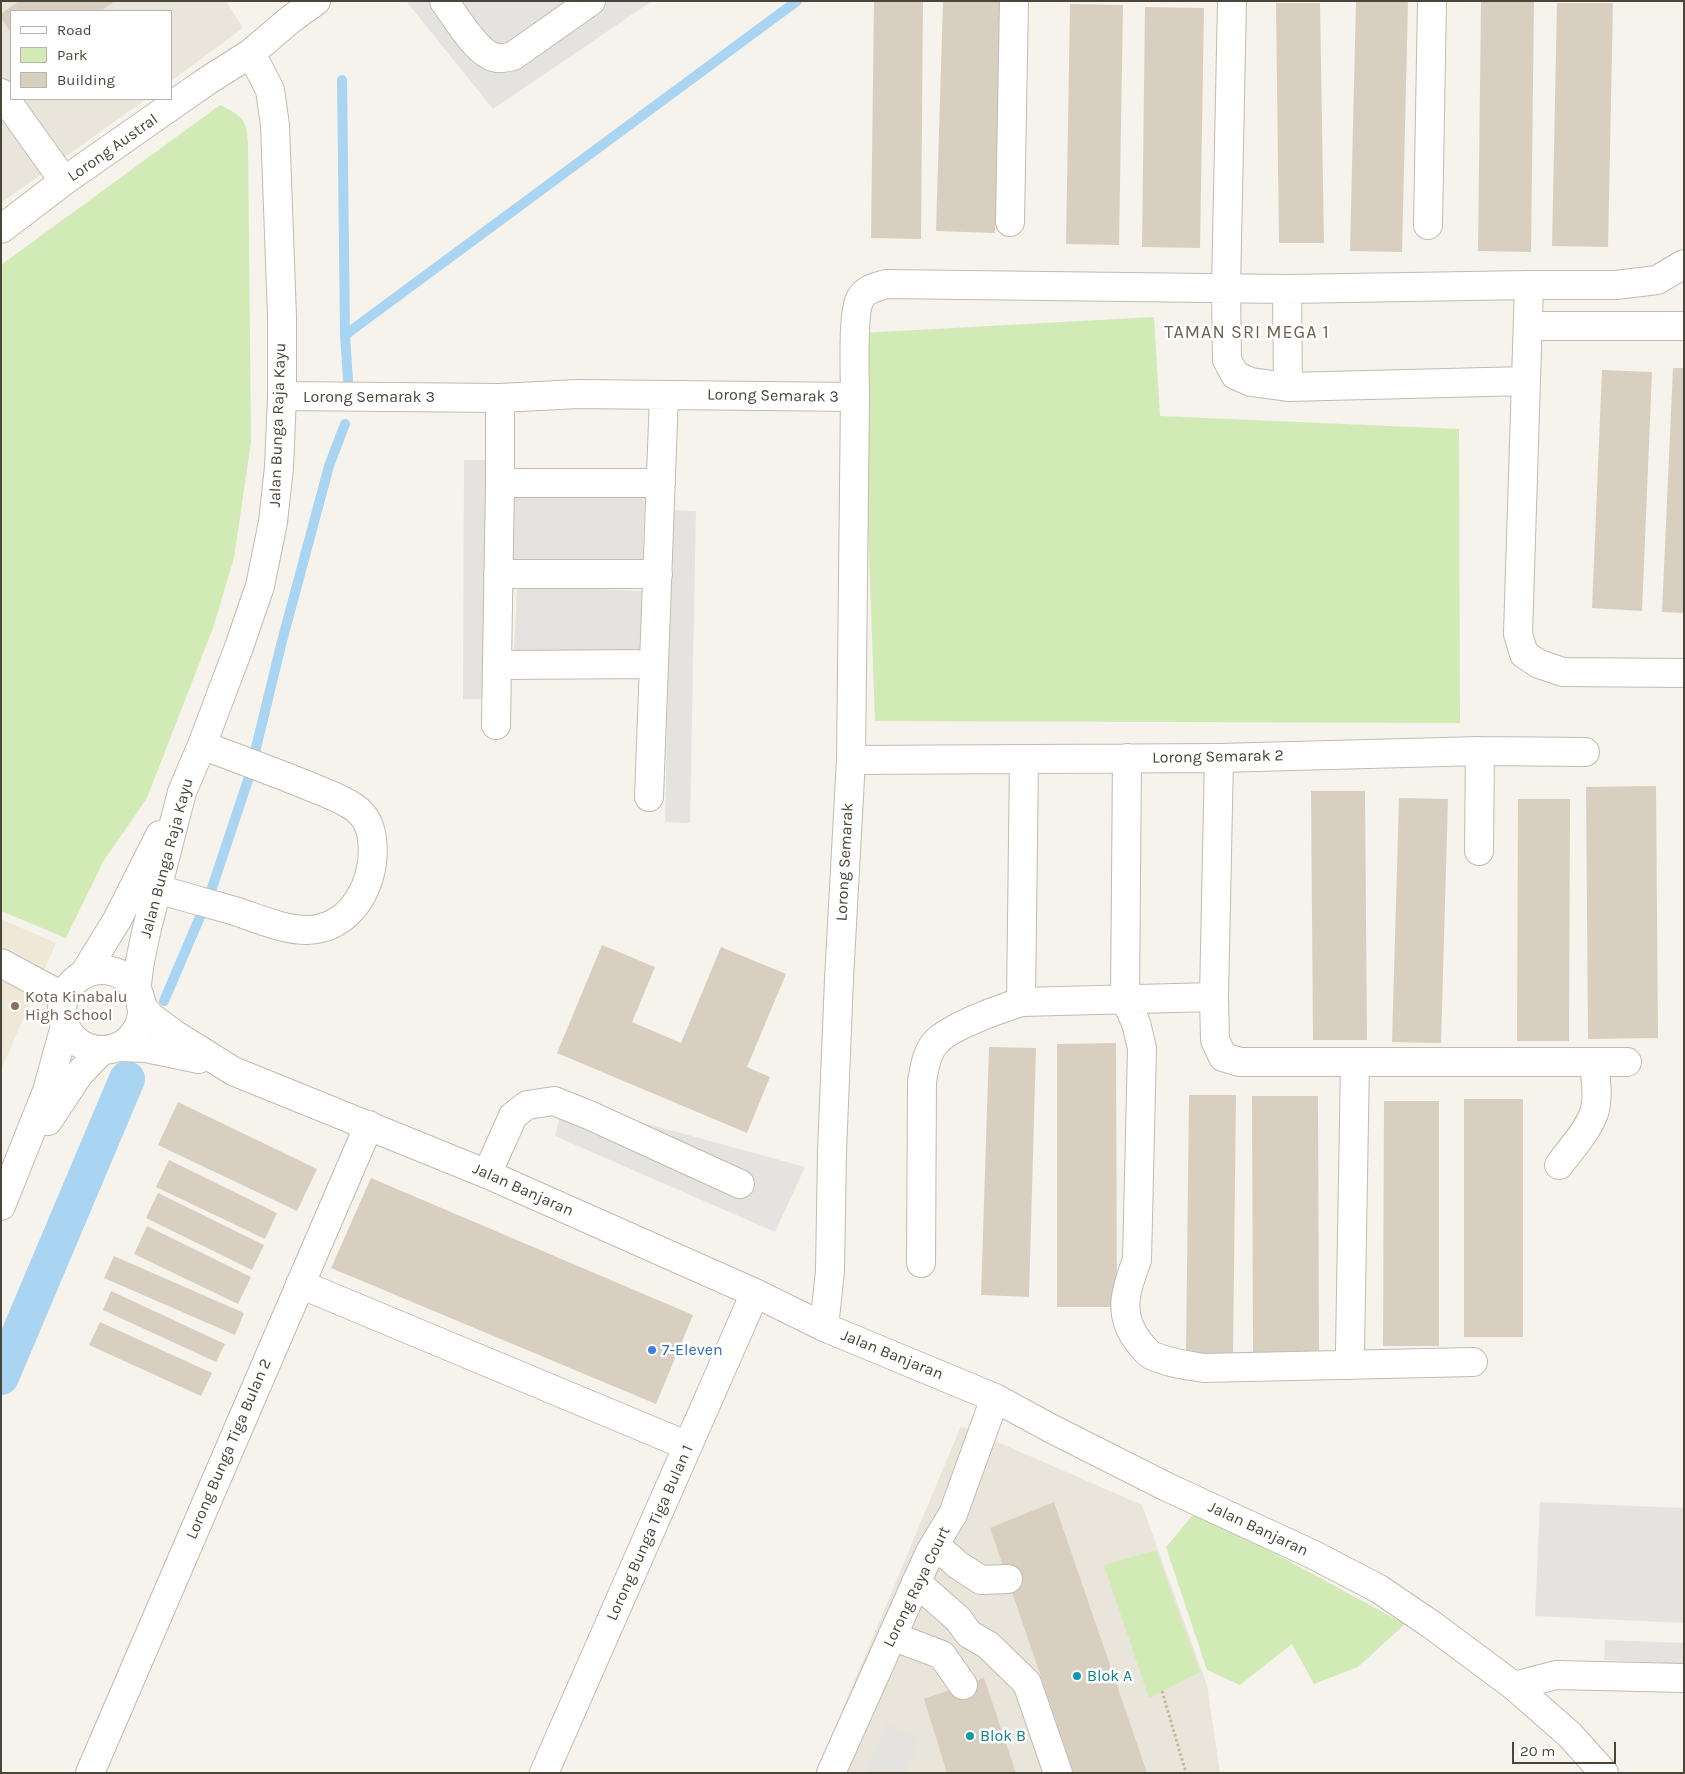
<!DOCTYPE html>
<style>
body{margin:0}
#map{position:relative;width:1685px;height:1774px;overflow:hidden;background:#f6f3ec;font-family:Karla,sans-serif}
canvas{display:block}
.frame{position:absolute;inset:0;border:2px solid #4b4439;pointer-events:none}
.legend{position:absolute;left:10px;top:10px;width:162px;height:90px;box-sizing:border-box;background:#fff;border:1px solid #b7b4b0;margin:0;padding:6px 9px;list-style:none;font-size:15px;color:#4b4439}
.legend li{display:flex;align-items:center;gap:10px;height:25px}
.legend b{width:25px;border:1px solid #b7b4b0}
.scale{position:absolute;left:1512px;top:1742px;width:104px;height:22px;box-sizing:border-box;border:2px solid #4b4439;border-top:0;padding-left:6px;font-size:15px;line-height:18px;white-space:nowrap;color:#4b4439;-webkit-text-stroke:4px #fff;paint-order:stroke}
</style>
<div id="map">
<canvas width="1685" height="1774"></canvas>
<div class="frame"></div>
<ul class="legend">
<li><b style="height:6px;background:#fff"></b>Road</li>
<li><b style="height:14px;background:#d2eab5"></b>Park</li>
<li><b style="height:14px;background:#d8cfc1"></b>Building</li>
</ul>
<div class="scale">20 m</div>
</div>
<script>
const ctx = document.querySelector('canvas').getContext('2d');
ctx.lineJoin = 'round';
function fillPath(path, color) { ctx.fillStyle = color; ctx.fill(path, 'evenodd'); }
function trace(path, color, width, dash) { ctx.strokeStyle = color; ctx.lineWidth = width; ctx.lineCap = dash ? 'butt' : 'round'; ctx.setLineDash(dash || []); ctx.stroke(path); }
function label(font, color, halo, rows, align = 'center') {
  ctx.font = font + ' Karla,sans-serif'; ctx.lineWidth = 5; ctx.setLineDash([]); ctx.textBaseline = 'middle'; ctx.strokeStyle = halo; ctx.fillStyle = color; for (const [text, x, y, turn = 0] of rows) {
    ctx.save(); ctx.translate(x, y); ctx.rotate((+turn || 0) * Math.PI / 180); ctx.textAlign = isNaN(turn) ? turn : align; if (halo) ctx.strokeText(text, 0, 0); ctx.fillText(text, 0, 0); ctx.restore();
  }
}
fillPath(new Path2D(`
 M 1,1 L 226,1 L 243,28 L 171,81 L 171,11 L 11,11 L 11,99 L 146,99 L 1,203 Z
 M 961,1426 L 1142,1505 L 1207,1685 L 1220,1773 L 816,1773 Z`), '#eae5da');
fillPath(new Path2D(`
 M 1,919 L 56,943 L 1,1070 Z`), '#efe8d6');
fillPath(new Path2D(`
 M 220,105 C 242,116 247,119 248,144 L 251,442 L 234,558 L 213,628 L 147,798 L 103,862 L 66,938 L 1,911 L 1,265 Z
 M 1154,317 L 1160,416 L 1459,429 L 1460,723 L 875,721 L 861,333 Z
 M 1196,1511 L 1405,1624 L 1358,1667 L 1314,1684 L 1292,1644 L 1240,1685 L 1207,1670 L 1166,1547 Z
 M 1156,1550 L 1200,1672 L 1149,1698 L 1104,1565 Z`), '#d2eab5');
fillPath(new Path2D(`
 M 406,1 L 652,1 L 493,109 Z
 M 464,460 L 487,460 L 485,699 L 463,699 Z
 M 514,487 L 645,491 L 642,572 L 511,567 Z
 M 671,510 L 696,511 L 690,823 L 665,822 Z
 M 517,586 L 642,591 L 640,655 L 514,650 Z
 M 564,1101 L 805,1167 L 775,1232 L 555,1136 Z
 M 1540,1502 L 1684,1508 L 1684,1623 L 1535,1616 Z
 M 1605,1640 L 1684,1643 L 1684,1664 L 1604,1660 Z
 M 887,1723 L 920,1739 L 906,1773 L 865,1773 Z`), '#e5e3e0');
trace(new Path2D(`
 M 342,80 L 345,335 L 348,380
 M 345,335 L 797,1
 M 164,1001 L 211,891 L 249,777 L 281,645 L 329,466 L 345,424
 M 127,1079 L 132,1068`), '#a9d4f2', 10);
trace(new Path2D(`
 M 1,1377 L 127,1079`), '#a9d4f2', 36);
fillPath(new Path2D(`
 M 19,1 L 115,1 L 101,11 L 11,11 L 11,33 L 1,18 L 1,14 Z
 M 874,1 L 923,1 L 921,239 L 871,238 Z
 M 943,1 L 1001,1 L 995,233 L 936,231 Z
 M 1356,1 L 1408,2 L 1402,252 L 1350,251 Z
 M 1481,1 L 1534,1 L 1531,252 L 1478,251 Z
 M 1276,3 L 1320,3 L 1324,243 L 1279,243 Z
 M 1557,3 L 1613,3 L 1608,247 L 1552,246 Z
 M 1070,4 L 1123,5 L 1119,245 L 1066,244 Z
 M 1145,7 L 1204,8 L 1200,248 L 1142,247 Z
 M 1673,368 L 1684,368 L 1684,613 L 1662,612 Z
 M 1602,370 L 1652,372 L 1642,611 L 1592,608 Z
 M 1656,786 L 1658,1038 L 1588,1039 L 1586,787 Z
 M 1311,791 L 1365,791 L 1367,1040 L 1313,1040 Z
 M 1399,798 L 1448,799 L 1441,1043 L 1392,1042 Z
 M 1518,799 L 1570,799 L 1569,1041 L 1517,1041 Z
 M 602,945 L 655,967 L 632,1022 L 681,1043 L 721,947 L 786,974 L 747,1067 L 770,1077 L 747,1133 L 557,1053 Z
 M 1116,1043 L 1117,1307 L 1057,1307 L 1057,1044 Z
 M 989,1047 L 1036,1048 L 1029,1297 L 981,1295 Z
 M 1189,1095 L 1236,1095 L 1233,1355 L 1186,1354 Z
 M 1252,1096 L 1318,1096 L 1319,1354 L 1253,1354 Z
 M 1464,1099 L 1523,1099 L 1523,1337 L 1464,1337 Z
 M 1384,1101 L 1439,1101 L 1439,1346 L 1383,1346 Z
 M 178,1102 L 317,1169 L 297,1211 L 158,1145 Z
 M 169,1160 L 277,1213 L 265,1239 L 156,1187 Z
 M 371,1178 L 693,1315 L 656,1404 L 331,1268 Z
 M 158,1193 L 264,1245 L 252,1270 L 146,1218 Z
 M 147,1226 L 251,1277 L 238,1304 L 134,1254 Z
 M 114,1256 L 244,1313 L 235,1335 L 104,1278 Z
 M 111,1291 L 225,1344 L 216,1362 L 103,1310 Z
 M 100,1322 L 212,1373 L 201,1396 L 89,1345 Z
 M 1054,1502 L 1147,1773 L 1074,1773 L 990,1528 Z
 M 984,1678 L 1016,1773 L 947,1773 L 924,1699 Z`), '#d8cfc1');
const minor = new Path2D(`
 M 444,1 C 456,17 477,55 497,58 C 502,59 508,57 513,56 L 591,1
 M 1232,1 L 1226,289 L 1227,360 L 1235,375 L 1251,382 L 1288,387
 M 1,93 L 64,181
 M 1010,222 L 1014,1
 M 1428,225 L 1432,1
 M 1,229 L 64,181 L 207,81 L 251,53 L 291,19 L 316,1
 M 1529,285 L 1616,285 L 1657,280 L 1684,264
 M 1287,289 L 1288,387 L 1526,381
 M 1528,326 L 1684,326
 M 282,396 L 500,398 L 578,394 L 855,397 C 855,377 852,314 860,299 C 865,289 876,287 886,284 L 1287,289 L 1529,285 L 1518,634 L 1524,654 L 1539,664 L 1563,672 L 1684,673
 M 500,483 L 661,483
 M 498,574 L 658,574
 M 497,665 L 653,664
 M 496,725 L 500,483 L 500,398
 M 1127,758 L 1125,999 L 1136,1023 L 1142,1048 L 1137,1260 C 1126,1289 1117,1314 1138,1341 C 1142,1346 1146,1352 1151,1355 C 1168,1363 1186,1365 1204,1368 L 1473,1362
 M 1219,758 L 1214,997 L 1215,1040 L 1223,1057 L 1240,1062 L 1627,1062
 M 851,760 L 1219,758 L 1480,751 L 1585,752
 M 649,797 L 664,395
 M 1479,851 L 1480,751
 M 158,889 C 184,897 211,904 238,912 C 259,919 284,930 307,930 C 345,929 367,897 372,863 C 374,843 373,821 355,808 C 343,799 326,793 311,787 C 275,772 238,759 202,745
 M 1,963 L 64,997
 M62 1010a40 40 0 1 1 80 0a40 40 0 1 1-80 0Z
 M 84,974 L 117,920 L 160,835
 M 136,991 L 140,961 L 147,928 L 182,792 L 202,745 L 239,647 L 260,586 L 273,522 L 279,467 L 282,396 L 282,317 L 275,125 L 270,90 L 251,53
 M 1021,1002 L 1214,997
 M 141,1005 L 151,1017 L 174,1034 L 233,1071 L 487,1174 L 755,1293 L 824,1327 L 995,1398 L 1052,1429 L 1167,1487 L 1314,1555 L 1379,1589 L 1432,1625 L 1514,1686 L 1570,1735 L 1604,1773
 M 117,1047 L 146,1048 L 199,1059
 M 48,1121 L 79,1074 L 102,1050
 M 1559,1165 C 1571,1149 1587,1132 1594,1113 C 1599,1097 1596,1078 1593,1062
 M 487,1174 L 513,1116 L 527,1105 L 554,1101 L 589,1115 L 740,1184
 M 1,1206 L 47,1091 L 65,1026
 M 921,1263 L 922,1081 C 925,1067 926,1053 936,1042 C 951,1026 1000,1009 1021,1002 L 1024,759
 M 300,1284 L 688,1446
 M 824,1327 L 830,1271 L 832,1152 L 839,979 L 851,760 L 855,397
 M 1351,1365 L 1350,1350 L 1355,1062
 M 935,1545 L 958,1565 L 981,1580 L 1008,1579
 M 916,1582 L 958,1619 L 969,1634 L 988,1645 L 1027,1683 L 1058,1773
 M 892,1636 L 942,1655 L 963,1685
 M 1514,1686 L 1556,1675 L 1684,1678
 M 90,1773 L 369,1125
 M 544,1773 L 755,1293
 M 831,1773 L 930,1552 L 953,1514 L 995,1398`);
trace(minor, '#c2bbae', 30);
trace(new Path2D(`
 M 1162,1691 L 1186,1773`), '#c4b79f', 3, [2.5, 2.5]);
trace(minor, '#fff', 28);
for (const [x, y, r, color] of [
 [15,1006,5,"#8d6e63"],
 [652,1350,5,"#3f7fe0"],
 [1077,1676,5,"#0f9aa8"],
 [970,1736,5,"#0f9aa8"]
]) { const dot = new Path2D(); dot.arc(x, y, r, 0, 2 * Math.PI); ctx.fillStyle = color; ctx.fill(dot); trace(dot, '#fff', 2); }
label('16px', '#4b4439', '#fff', [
 ["Lorong Austral",113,148,-35],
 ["Lorong Semarak 3",773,396,1],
 ["Lorong Semarak 3",369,397],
 ["Jalan Bunga Raja Kayu",278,425,-88],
 ["Lorong Semarak 2",1218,757,-1],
 ["Jalan Bunga Raja Kayu",167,858,-75],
 ["Lorong Semarak",845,862,-87],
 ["Jalan Banjaran",523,1190,24],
 ["Jalan Banjaran",892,1355,22],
 ["Lorong Bunga Tiga Bulan 2",229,1449,-67],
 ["Jalan Banjaran",1258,1529,25],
 ["Lorong Bunga Tiga Bulan 1",650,1533,-66],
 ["Lorong Raya Court",917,1587,-64]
]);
label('16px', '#785e54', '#fff', [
 ["Kota Kinabalu",25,997],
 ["High School",25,1015]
], 'left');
label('16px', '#366cbe', '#fff', [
 ["7-Eleven",662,1350]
], 'left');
label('16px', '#0d838f', '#fff', [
 ["Blok A",1087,1676],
 ["Blok B",980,1736]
], 'left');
ctx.letterSpacing = '1px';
label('18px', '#6e6250', '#fff', [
 ["TAMAN SRI MEGA 1",1247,333]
]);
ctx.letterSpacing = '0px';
</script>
